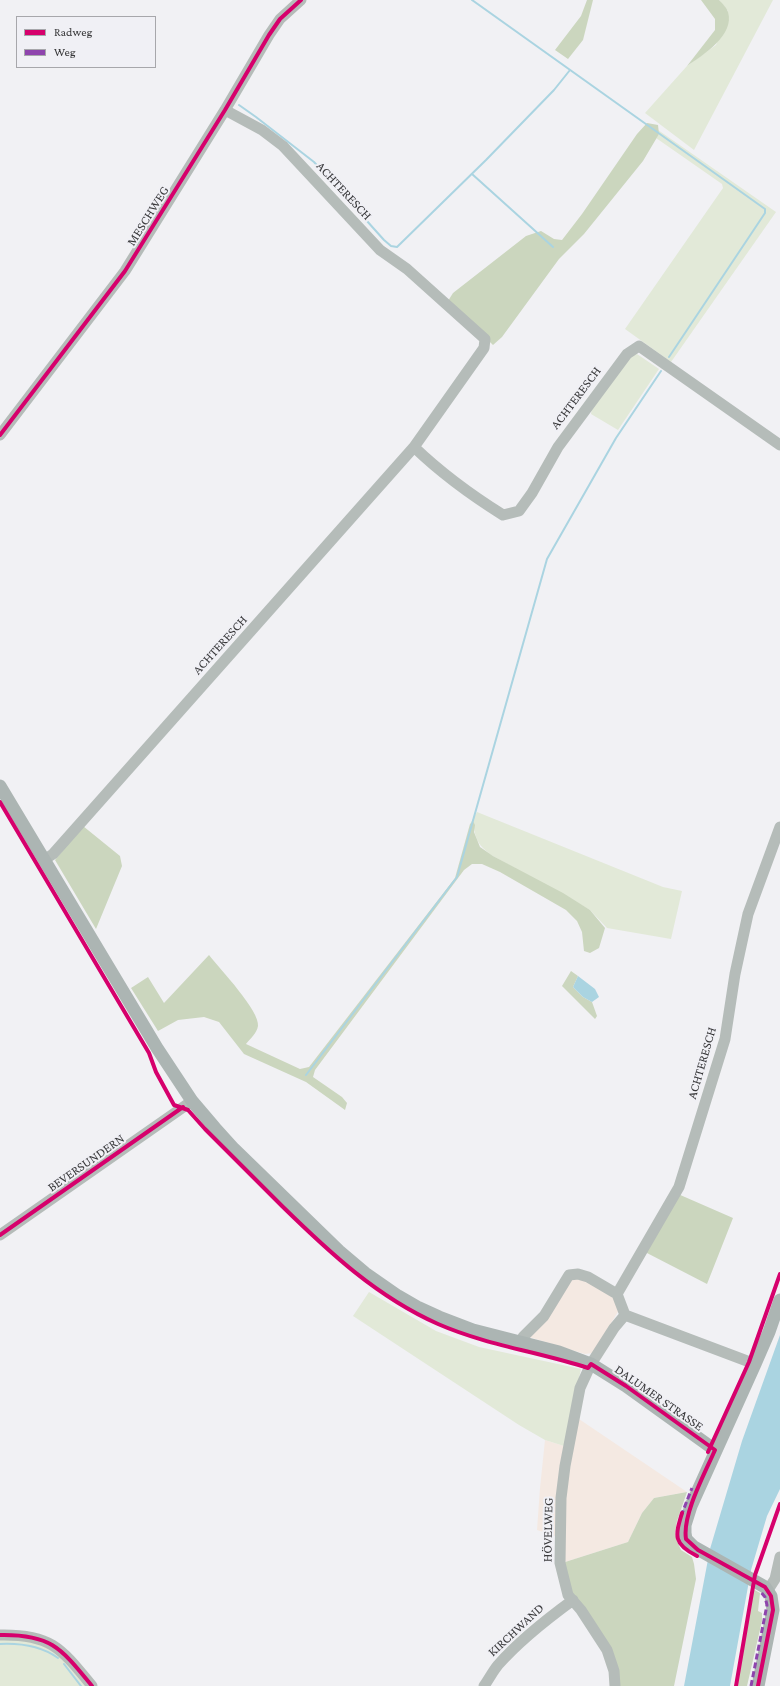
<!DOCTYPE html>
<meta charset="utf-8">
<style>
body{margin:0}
#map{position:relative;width:780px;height:1686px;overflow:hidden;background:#f1f1f4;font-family:"Crimson Pro",serif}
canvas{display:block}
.legend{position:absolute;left:16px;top:16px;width:140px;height:52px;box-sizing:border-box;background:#f0f0f5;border:1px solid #a7a7ab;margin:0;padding:5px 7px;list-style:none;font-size:12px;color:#39393b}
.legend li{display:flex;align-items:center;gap:8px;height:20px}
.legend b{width:20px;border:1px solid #a7a7ab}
</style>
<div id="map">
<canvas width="780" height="1686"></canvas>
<ul class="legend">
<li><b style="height:5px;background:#d6006c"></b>Radweg</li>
<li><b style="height:5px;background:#8e44ad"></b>Weg</li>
</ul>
</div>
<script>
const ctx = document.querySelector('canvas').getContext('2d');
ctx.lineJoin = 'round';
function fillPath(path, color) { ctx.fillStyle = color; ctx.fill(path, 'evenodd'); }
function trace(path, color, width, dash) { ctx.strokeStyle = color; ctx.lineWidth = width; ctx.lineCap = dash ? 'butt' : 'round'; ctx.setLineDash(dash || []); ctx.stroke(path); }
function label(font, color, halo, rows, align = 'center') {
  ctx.font = font + ' "Crimson Pro",serif'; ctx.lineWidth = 4; ctx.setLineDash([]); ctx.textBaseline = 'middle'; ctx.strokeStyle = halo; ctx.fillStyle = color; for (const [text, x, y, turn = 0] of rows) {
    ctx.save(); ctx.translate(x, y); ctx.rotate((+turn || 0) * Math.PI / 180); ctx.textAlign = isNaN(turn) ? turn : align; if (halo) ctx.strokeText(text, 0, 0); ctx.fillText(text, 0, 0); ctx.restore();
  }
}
fillPath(new Path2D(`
 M 580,1278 L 612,1296 L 619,1310 L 593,1353 L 585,1354 L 529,1337 L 569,1280 Z
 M 576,1417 L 687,1492 L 654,1498 L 642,1513 L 628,1542 L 562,1563 L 561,1538 L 537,1530 L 540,1488 L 545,1440 L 564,1446 Z`), '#f4e9e2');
fillPath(new Path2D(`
 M 719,0 L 773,0 L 694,150 L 645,113 L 687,66 L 716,45 L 728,11 Z
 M 658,130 L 776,212 L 671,362 L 625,329 L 723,188 L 722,184 L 656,138 L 659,134 Z
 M 637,354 L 659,369 L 618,430 L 591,414 L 592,407 L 629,357 Z
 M 477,812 L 663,887 L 682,891 L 671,939 L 607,928 L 590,910 L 493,856 C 478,846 475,839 473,821 L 470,824 Z
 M 369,1292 L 436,1331 L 479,1347 L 581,1369 L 564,1446 L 545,1440 L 519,1425 L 353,1316 Z
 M 27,1638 L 51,1646 L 88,1686 L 0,1686 L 0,1639 Z`), '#e2e9d8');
fillPath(new Path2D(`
 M 587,0 L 593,0 L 583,40 L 568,59 L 555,50 L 581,16 Z
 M 701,0 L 719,0 C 722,3 727,8 728,12 C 735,35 703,55 687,66 L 715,30 L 715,19 Z
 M 647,123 L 658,125 L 659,134 L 643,161 L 584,234 L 559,259 L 502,337 L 493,345 L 448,301 L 453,293 L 526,236 L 541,231 L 554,239 L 562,240 L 582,214 L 637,134 Z
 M 473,821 L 475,825 L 474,832 L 480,847 L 493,856 L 563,893 L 590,910 L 605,928 L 599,948 L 590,953 L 584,951 L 582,932 L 577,921 L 566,910 L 500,872 L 482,864 L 472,864 L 464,870 L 315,1070 L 313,1077 L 342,1097 L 347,1103 L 345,1110 L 306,1082 L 244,1054 L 219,1022 L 204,1017 L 178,1020 L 158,1031 L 131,988 L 148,977 L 164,1003 L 209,955 C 220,969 260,1011 258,1026 C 257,1033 250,1039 246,1044 L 300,1069 L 309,1067 L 455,878 L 470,824 Z
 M 83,826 L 120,856 L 122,866 L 96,929 L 55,860 Z
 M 571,971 L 578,976 L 573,987 L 583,997 L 592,1002 L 597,1016 L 595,1019 L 562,986 Z
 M 678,1194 L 733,1218 L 707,1284 L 645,1252 Z
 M 687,1492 L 677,1521 L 675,1533 L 677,1541 L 681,1550 L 692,1557 L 694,1564 L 696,1579 L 674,1686 L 616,1686 L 615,1671 L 569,1594 L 562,1563 L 628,1542 L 642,1513 L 654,1498 Z
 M 753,1589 L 760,1593 L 758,1611 L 762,1613 L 762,1621 L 747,1686 L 737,1686 Z`), '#cbd6be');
fillPath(new Path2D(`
 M 578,976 L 595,989 L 599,997 L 592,1002 L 583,997 L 573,987 Z
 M 780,1335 L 780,1489 L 767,1516 L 751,1570 L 730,1686 L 684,1686 L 710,1549 L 742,1441 Z`), '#aad4e1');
trace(new Path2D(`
 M 472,0 L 765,209 L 765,213 L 669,357
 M 239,105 L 256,117 L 314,162 L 384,240 L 391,246 L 397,247 L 486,160 L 554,90 L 570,70
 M 472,174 L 553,247
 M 306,1075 L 457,877 L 547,559 L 616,438 L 661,371
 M 0,1644 C 21,1643 41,1646 58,1658
 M 64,1664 L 81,1686`), '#aad4e1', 2);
trace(new Path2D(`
 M 0,435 L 125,271 L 225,110 L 269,35 L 280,19 L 301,0
 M 414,447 C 441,473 471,495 503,515 L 519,511 L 532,493 L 558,447 L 627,354 L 639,346 L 780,445
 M 44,860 L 53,854 L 414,447 L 484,348 L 485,339 L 407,269 L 380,250 L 283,146 L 262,130 L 225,110
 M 0,1235 L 192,1101
 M 617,1294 L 679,1187 L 725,1039 L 735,974 L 748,914 L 780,827
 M 520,1343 L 523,1337 L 544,1316 L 569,1275 L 578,1274 L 588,1277 L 617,1294 L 625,1315
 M 768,1590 L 775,1579 L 780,1557
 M 0,1635 C 51,1634 61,1648 92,1686
 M 484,1686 C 489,1679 493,1671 498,1665 C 519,1641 547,1619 573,1600
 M 615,1686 L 614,1671 L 607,1650 L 581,1610 L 568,1595 L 560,1563 L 561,1498 L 565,1466 L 580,1388 L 591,1364 L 614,1328 L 625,1315 L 755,1364`), '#b5bcb9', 11);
trace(new Path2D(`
 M 0,786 L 157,1048 L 192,1101 L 215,1128 L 234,1149 L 339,1251 L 365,1273 L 398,1296 L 417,1307 L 439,1317 L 473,1330 L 559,1352 L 591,1364 L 626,1386 L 715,1450
 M 758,1686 L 773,1610 L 771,1596 L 765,1587 L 694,1547 L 686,1539 L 685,1533 L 685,1525 L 691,1506 L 755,1364 L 769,1332 L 780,1300`), '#acb5b3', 13);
trace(new Path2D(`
 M 681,1516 L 692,1488
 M 751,1686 L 767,1605 L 765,1597 L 760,1591`), '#8e44ad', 3, [6, 3]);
trace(new Path2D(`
 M 0,435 L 125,271 L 225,110 L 269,35 L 280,19 L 301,0
 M 0,802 L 149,1053 L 156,1072 L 174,1105 L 188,1110 L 205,1129 C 231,1155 256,1180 282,1206 C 329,1252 377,1297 438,1324 C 486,1345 539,1352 588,1368 L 591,1364 L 626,1386 L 715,1450 C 705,1473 682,1515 686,1539 L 698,1550 L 765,1587 L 771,1596 L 773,1610 L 758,1686
 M 0,1235 L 183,1107
 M 708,1452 L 749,1362 L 780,1274
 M 682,1513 C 675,1536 673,1544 697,1556
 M 0,1635 C 51,1634 61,1648 92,1686
 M 736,1686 L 755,1575 L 780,1504`), '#d6006c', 4);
label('13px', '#39393b', '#f0f0f5', [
 ["ACHTERESCH",344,191,47],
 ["MESCHWEG",148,216,-58],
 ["ACHTERESCH",576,398,-53],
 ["ACHTERESCH",220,645,-48],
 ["ACHTERESCH",702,1063,-74],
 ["BEVERSUNDERN",86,1163,-35],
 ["DALUMER STRASSE",659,1398,35],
 ["HÖVELWEG",548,1530,-89],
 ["KIRCHWAND",516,1630,-43]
]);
</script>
